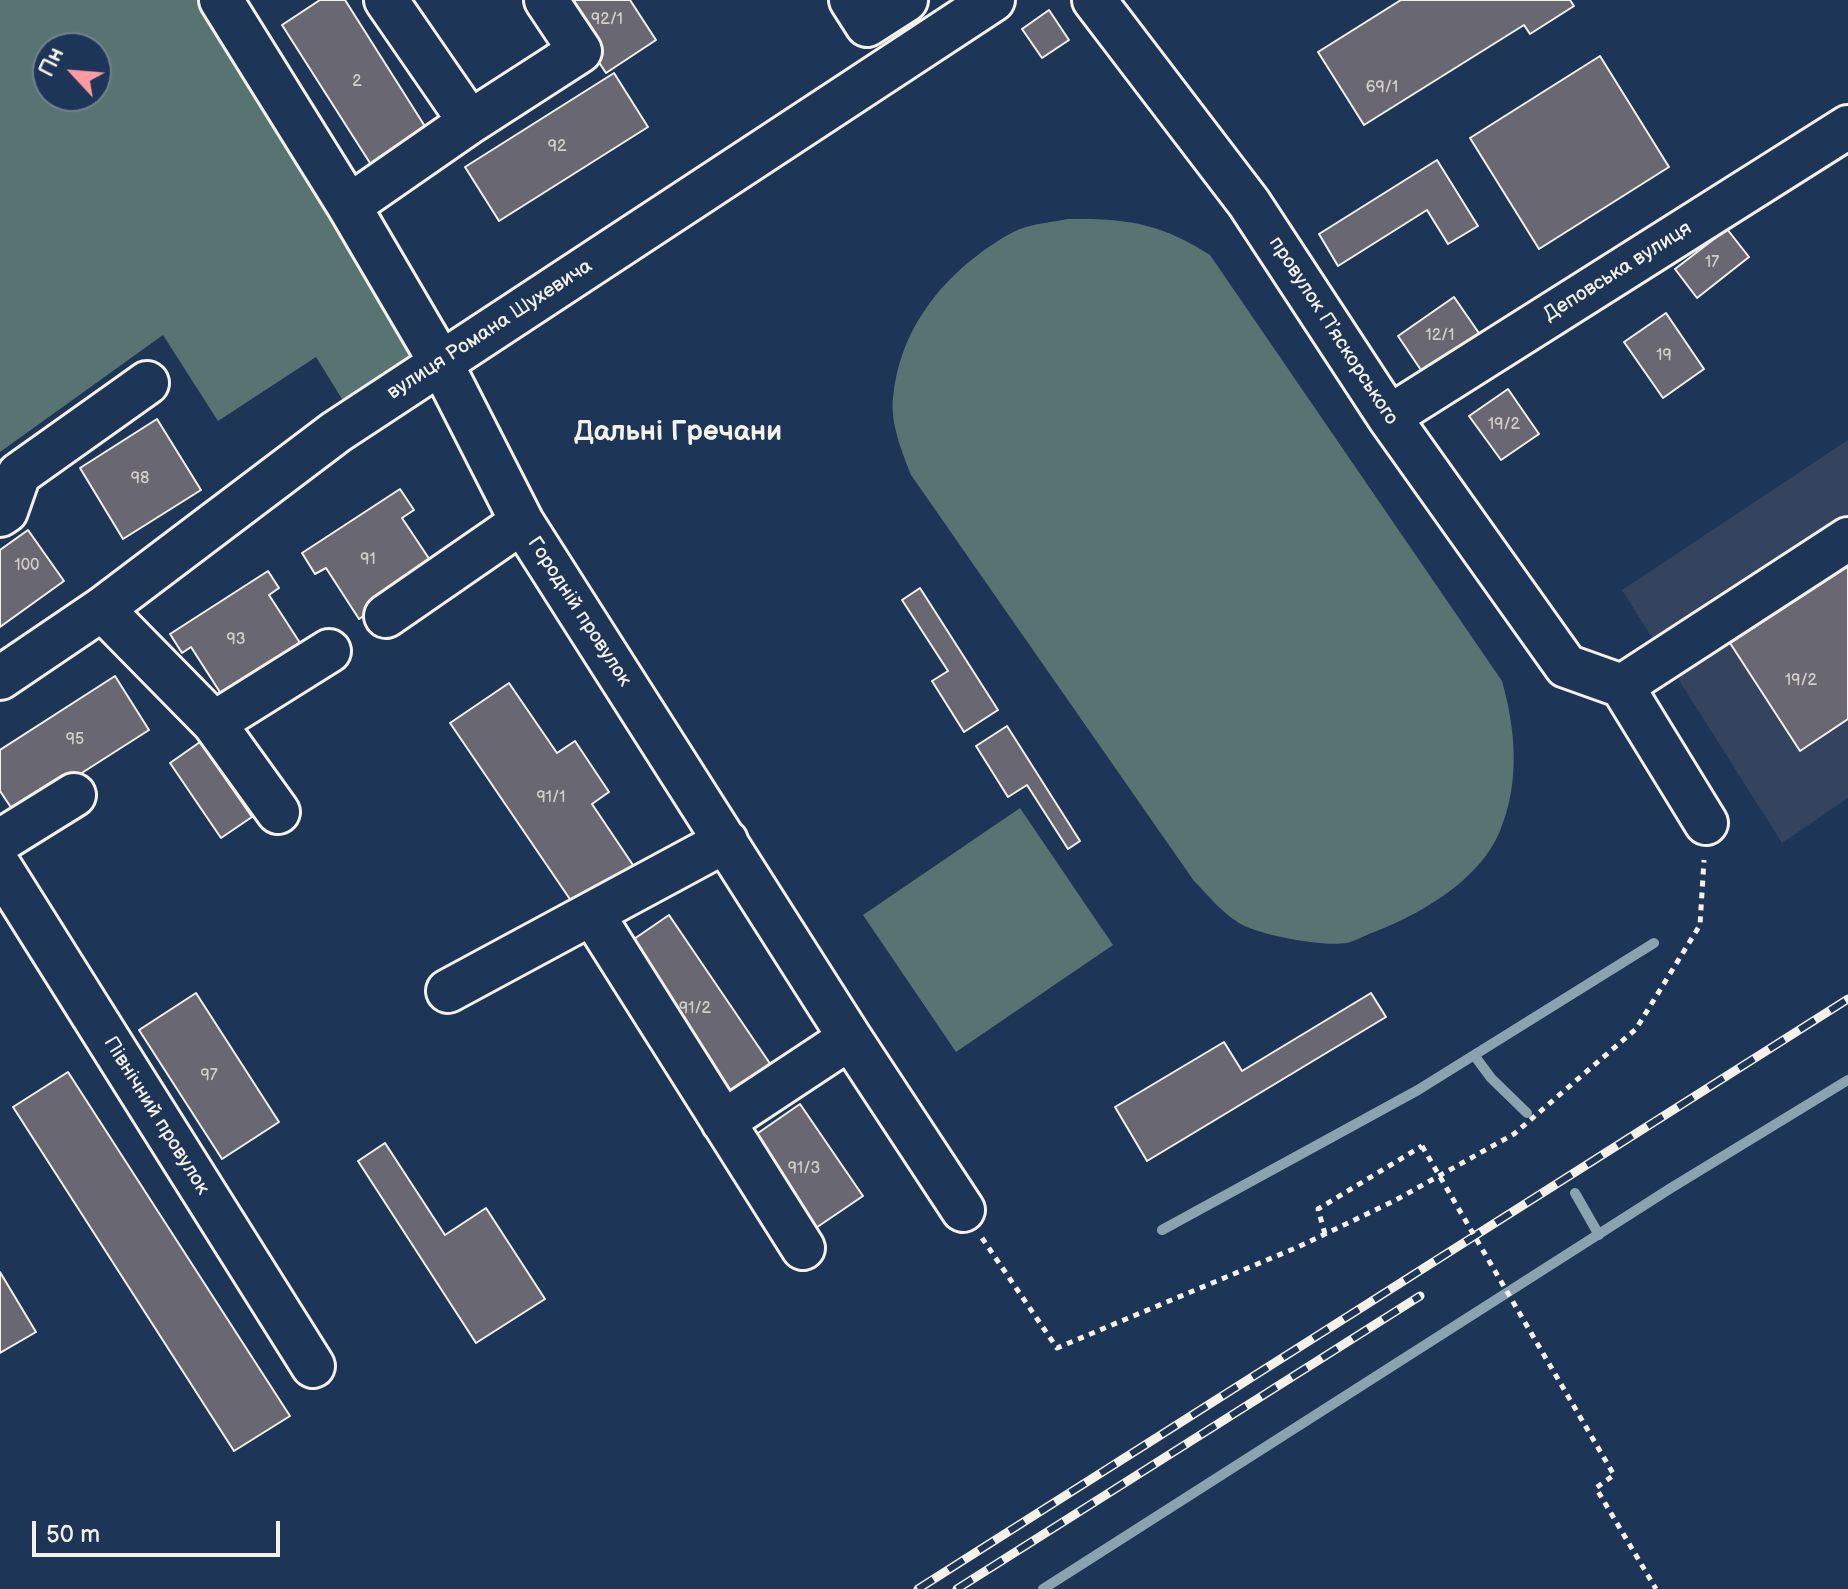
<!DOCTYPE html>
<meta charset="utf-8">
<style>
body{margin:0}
#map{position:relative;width:1848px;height:1589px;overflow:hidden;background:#1d3557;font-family:"Balsamiq Sans",sans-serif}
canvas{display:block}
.north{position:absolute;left:32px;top:32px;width:80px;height:80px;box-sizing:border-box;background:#1d3557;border:2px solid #738091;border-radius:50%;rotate:296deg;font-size:22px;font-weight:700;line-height:32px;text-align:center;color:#f4f1e8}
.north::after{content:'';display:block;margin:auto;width:28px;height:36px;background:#ff9aa2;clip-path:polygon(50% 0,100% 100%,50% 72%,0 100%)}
.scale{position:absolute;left:32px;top:1521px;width:248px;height:36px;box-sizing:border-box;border:4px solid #f4f1e8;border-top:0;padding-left:10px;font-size:24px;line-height:28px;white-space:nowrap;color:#f4f1e8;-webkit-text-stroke:6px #1d3557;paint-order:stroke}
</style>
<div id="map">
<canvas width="1848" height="1589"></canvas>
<div class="north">Пн</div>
<div class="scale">50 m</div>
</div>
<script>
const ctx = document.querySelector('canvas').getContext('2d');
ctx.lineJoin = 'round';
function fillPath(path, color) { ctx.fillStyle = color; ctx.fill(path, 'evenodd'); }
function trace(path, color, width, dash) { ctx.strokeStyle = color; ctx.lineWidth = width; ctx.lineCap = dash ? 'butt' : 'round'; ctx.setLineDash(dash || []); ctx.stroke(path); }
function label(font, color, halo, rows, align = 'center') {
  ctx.font = font + ' "Balsamiq Sans",sans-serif'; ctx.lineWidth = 8; ctx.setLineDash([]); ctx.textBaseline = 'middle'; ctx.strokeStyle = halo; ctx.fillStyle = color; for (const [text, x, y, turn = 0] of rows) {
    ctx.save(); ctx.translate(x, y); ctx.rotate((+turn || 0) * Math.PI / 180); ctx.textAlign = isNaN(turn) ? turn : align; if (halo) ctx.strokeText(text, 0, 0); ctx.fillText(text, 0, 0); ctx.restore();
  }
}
fillPath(new Path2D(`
 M 1848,440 L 1848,798 L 1782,843 L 1622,590 Z`), '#34445f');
fillPath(new Path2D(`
 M 0,0 L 204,0 L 421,358 L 347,407 L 316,357 L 218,421 L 163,335 L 0,452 ZM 48,48 L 96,48 L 96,96 L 48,96 Z
 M 1068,219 C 1125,218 1161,223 1210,255 L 1502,681 C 1516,731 1520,782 1500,831 C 1479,882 1417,916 1369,934 C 1362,937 1353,942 1346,943 C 1322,947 1259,935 1239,923 C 1221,912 1208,895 1194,881 L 911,475 C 902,452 890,422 893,398 C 899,335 934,287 983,251 C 996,242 1010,232 1026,227 C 1039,223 1054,222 1068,219 Z
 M 1020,808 L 1113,945 L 956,1052 L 863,915 Z`), '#587472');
trace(new Path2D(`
 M 1474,1055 L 1491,1078 L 1527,1113
 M 1575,1193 L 1599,1235
 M 1162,1230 L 1418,1090 L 1654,943
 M 1043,1589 L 1671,1188 L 1848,1080`), '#8aa3af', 10);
const building = new Path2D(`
 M 320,0 L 345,0 L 433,139 L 377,174 L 282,25 Z
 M 558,0 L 630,0 L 656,40 L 606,73 Z
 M 1401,0 L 1570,0 L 1574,6 L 1530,34 L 1524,25 L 1364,125 L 1318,52 Z
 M 1049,10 L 1069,40 L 1042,58 L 1022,29 Z
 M 1600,56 L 1669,167 L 1539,249 L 1470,138 Z
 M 614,73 L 648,127 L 499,221 L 465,167 Z
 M 1437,160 L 1478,226 L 1448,244 L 1427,210 L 1338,266 L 1319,234 Z
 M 1727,229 L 1749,257 L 1697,298 L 1675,269 Z
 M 1454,297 L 1481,336 L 1425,376 L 1398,336 Z
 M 1666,313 L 1704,369 L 1663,398 L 1624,342 Z
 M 1508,389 L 1539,434 L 1501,460 L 1469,416 Z
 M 157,419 L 201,490 L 123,539 L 80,468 Z
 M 400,489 L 414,510 L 402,518 L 436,569 L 359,619 L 326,568 L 315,574 L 302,553 Z
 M 28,530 L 64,581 L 0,627 L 0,550 Z
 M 1848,566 L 1848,719 L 1800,751 L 1730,643 Z
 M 268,571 L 279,588 L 269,595 L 304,649 L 225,700 L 191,647 L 182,653 L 170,634 Z
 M 920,588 L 998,710 L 964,732 L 932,681 L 948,671 L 902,600 Z
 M 115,676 L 149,730 L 16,815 L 0,791 L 0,750 Z
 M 509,683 L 557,753 L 575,741 L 609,792 L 592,804 L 637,871 L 578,911 L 450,723 Z
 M 1007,726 L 1080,841 L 1068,849 L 1027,785 L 1008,797 L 976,746 Z
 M 200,742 L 252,817 L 221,838 L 170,763 Z
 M 669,915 L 773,1068 L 721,1103 L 618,950 Z
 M 196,993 L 279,1122 L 222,1159 L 139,1030 Z
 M 1371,993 L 1386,1017 L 1147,1161 L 1115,1107 L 1224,1042 L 1242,1071 Z
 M 68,1072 L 290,1416 L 234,1451 L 13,1107 Z
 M 800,1104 L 863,1196 L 807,1234 L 745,1142 Z
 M 385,1143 L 445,1235 L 486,1208 L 545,1299 L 476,1343 L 358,1161 Z
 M 0,1272 L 36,1332 L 0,1353 Z`);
fillPath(building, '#686772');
trace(building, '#f4f1e8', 2);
const minor = new Path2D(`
 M 221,0 L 349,206 L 441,363 L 522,522 L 850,1038 L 963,1210
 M 851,0 L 867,25 L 906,0
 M 1094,0 L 1249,203 L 1389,417 L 1566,666 L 1622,686 L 1848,539
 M 470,122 L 580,51 L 546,0
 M 349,206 L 470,122 L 386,0
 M 1389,417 L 1848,127
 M 0,515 L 6,511 L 19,474 L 147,383
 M 102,609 L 214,723 L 278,812
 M 386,616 L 522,522
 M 0,678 L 102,609 L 336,432 L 993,0
 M 1622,686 L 1706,823
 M 214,723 L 329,651
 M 0,841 L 74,795
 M 0,867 L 313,1366
 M 593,915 L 803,1248
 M 448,991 L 726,841
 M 723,1122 L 850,1038`);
trace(minor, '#f4f1e8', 48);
trace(new Path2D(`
 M 1325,1234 L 1318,1209 L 1422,1146
 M 982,1238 L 1057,1348 L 1298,1247 L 1394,1201 L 1514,1134 L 1636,1029 L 1700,925 L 1704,860`), '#f4f1e8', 5, [6, 6]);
trace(minor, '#1d3557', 42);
const rail = new Path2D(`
 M 918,1589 L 1848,999
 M 957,1589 L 1420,1296`);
trace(rail, '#f4f1e8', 9);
trace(rail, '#1d3557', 6, [18]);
trace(new Path2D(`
 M 1422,1146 L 1614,1475 L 1596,1488 L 1656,1589`), '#f4f1e8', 5, [6, 6]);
label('16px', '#d1ceca', null, [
 ["92/1",607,20],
 ["2",357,82],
 ["69/1",1382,88],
 ["92",557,147],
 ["17",1712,263],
 ["12/1",1440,336],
 ["19",1664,356],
 ["19/2",1504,425],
 ["98",140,479],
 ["91",368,560],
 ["100",27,566],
 ["93",236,640],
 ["19/2",1801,681],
 ["95",75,740],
 ["91/1",551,798],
 ["91/2",695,1009],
 ["97",209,1076],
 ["91/3",804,1169]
]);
label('20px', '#f4f1e8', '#1d3557', [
 ["Деповська вулиця",1618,272,-32],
 ["вулиця Романа Шухевича",490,330,-33],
 ["провулок Пʼяскорського",1333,331,57],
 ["Городній провулок",579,612,57],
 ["Північний провулок",156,1116,58]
]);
label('bold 28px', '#f4f1e8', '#1d3557', [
 ["Дальні Гречани",678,433]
]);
</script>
